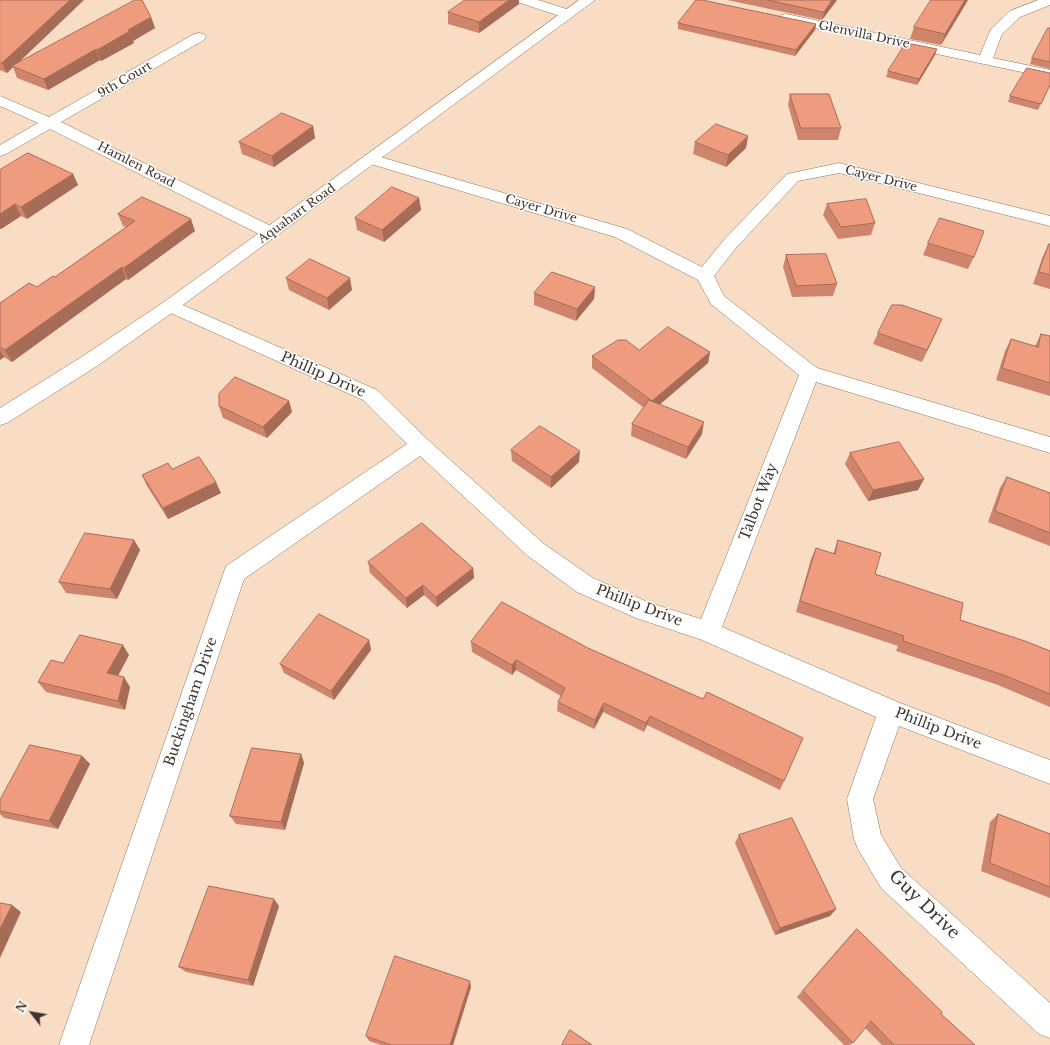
<!DOCTYPE html>
<style>
body{margin:0}
#map{position:relative;width:1050px;height:1045px;overflow:hidden;background:#f8dcc4;font-family:"Libre Baskerville",serif}
canvas{display:block}
.north{position:absolute;left:12px;top:993px;width:40px;height:40px;-webkit-text-stroke:3px #fff;paint-order:stroke;rotate:301deg;font-size:11px;font-weight:700;line-height:16px;text-align:center;color:#40352c}
.north::after{content:'';display:block;margin:auto;width:14px;height:18px;background:#40352c;clip-path:polygon(50% 0,100% 100%,50% 72%,0 100%)}
</style>
<div id="map">
<canvas width="1050" height="1045"></canvas>
<div class="north">N</div>
</div>
<script>
const ctx = document.querySelector('canvas').getContext('2d');
ctx.lineJoin = 'round';
function trace(path, color, width, dash) { ctx.strokeStyle = color; ctx.lineWidth = width; ctx.lineCap = dash ? 'butt' : 'round'; ctx.setLineDash(dash || []); ctx.stroke(path); }
function fillPath(path, color) { ctx.fillStyle = color; ctx.fill(path, 'evenodd'); }
function label(font, color, halo, rows, align = 'center') {
  ctx.font = font + ' "Libre Baskerville",serif'; ctx.lineWidth = 3; ctx.setLineDash([]); ctx.textBaseline = 'middle'; ctx.strokeStyle = halo; ctx.fillStyle = color; for (const [text, x, y, turn = 0] of rows) {
    ctx.save(); ctx.translate(x, y); ctx.rotate((+turn || 0) * Math.PI / 180); ctx.textAlign = isNaN(turn) ? turn : align; if (halo) ctx.strokeText(text, 0, 0); ctx.fillText(text, 0, 0); ctx.restore();
  }
}
const street = new Path2D(`
 M 518,0 L 538,0 L 573,11 L 575,14 L 573,17 L 563,17 L 520,3 Z
 M 1038,0 L 1050,0 L 1050,5 L 1020,17 L 1002,34 L 993,58 L 1050,70 L 1050,78 L 786,22 L 781,21 L 779,18 L 781,15 L 786,14 L 980,55 L 991,29 L 1010,11 Z
 M 199,33 L 204,34 L 206,37 L 204,40 L 61,122 L 277,229 L 280,233 L 277,237 L 271,238 L 265,237 L 50,129 L 6,154 L 0,156 L 0,145 L 38,123 L 0,106 L 0,96 L 49,117 L 194,34 Z
 M 370,154 L 627,229 L 702,267 L 723,241 L 787,174 L 839,163 L 1050,216 L 1050,226 L 839,173 L 798,181 L 735,249 L 714,276 L 724,296 L 817,368 L 1050,437 L 1050,453 L 816,382 L 722,627 L 900,703 L 1050,760 L 1050,784 L 899,726 L 873,799 L 881,835 L 901,868 L 1050,1003 L 1050,1038 L 1039,1034 L 881,888 L 858,849 L 854,839 L 847,799 L 876,717 L 702,640 L 636,618 L 577,592 L 528,556 L 420,456 L 244,579 L 89,1045 L 59,1045 L 226,566 L 407,444 L 363,400 L 164,310 L 161,306 L 164,302 L 170,300 L 176,302 L 377,390 L 428,440 L 544,544 L 593,578 L 650,603 L 701,619 L 799,375 L 711,304 L 698,280 L 615,237 L 364,162 L 362,159 L 364,156 Z`);
const secondary = new Path2D(`
 M 579,0 L 595,0 L 176,310 L 97,366 L 7,423 L 0,425 L 0,408 L 83,356 L 164,302 Z`);
trace(street, '#8e755f', 1);
trace(secondary, '#8e755f', 1);
fillPath(street, '#fff');
fillPath(secondary, '#fff');
fillPath(new Path2D(`
 M 0,0 L 17,63 L 151,17 L 155,28 L 133,41 L 134,43 L 101,61 L 100,60 L 48,90 L 17,78 L 13,67 L 7,73 L 0,70 Z
 M 727,0 L 837,0 L 822,20 Z
 M 968,0 L 941,45 L 910,39 L 914,27 Z
 M 519,4 L 479,33 L 448,24 L 448,12 Z
 M 678,23 L 816,24 L 815,30 L 795,56 L 678,29 Z
 M 1050,28 L 1050,69 L 1030,64 L 1032,58 Z
 M 937,49 L 935,55 L 917,85 L 886,77 L 888,71 Z
 M 1050,85 L 1038,110 L 1008,102 L 1010,96 Z
 M 790,94 L 841,128 L 838,140 L 798,140 L 788,105 Z
 M 313,126 L 315,138 L 274,167 L 242,154 L 239,142 Z
 M 748,136 L 746,148 L 726,167 L 693,154 L 695,142 Z
 M 0,170 L 73,174 L 78,185 L 27,219 L 21,216 L 1,229 L 0,229 Z
 M 419,198 L 421,210 L 384,242 L 357,230 L 355,218 Z
 M 827,204 L 875,223 L 871,235 L 838,239 L 823,215 Z
 M 118,214 L 195,231 L 128,280 L 126,279 L 12,362 L 4,357 L 0,360 L 0,303 L 37,287 L 55,277 L 126,227 L 123,226 Z
 M 928,243 L 974,257 L 968,269 L 923,255 Z
 M 1049,244 L 1050,244 L 1050,289 L 1033,284 L 1043,256 Z
 M 786,255 L 837,284 L 833,296 L 792,297 L 783,267 Z
 M 286,278 L 352,290 L 329,310 L 289,290 Z
 M 595,287 L 594,299 L 576,321 L 534,305 L 534,293 Z
 M 937,331 L 922,362 L 873,344 L 878,333 Z
 M 1041,334 L 1050,336 L 1050,396 L 996,380 L 1005,351 L 1011,339 L 1035,346 Z
 M 639,350 L 710,352 L 708,363 L 660,404 L 702,434 L 686,459 L 631,436 L 632,424 L 644,408 L 592,368 L 592,356 Z
 M 289,401 L 292,412 L 267,438 L 223,418 L 219,406 Z
 M 511,450 L 579,462 L 551,488 L 512,461 Z
 M 850,453 L 924,479 L 918,490 L 868,501 L 845,464 Z
 M 172,469 L 221,493 L 168,519 L 147,486 L 142,475 Z
 M 1007,477 L 1050,493 L 1050,546 L 988,522 L 1000,488 Z
 M 134,540 L 140,550 L 117,599 L 66,593 L 59,582 Z
 M 838,540 L 875,574 L 960,620 L 1050,651 L 1050,707 L 998,685 L 896,651 L 898,646 L 796,612 L 811,559 L 816,548 L 833,554 Z
 M 368,562 L 473,568 L 474,578 L 437,607 L 424,595 L 407,608 L 370,573 Z
 M 502,602 L 784,781 L 780,790 L 647,725 L 644,732 L 603,712 L 594,729 L 557,711 L 558,702 L 561,696 L 516,670 L 512,675 L 472,652 L 471,642 Z
 M 369,640 L 371,650 L 334,700 L 284,673 L 280,664 Z
 M 129,655 L 118,676 L 130,687 L 125,710 L 46,692 L 38,682 L 63,663 Z
 M 301,754 L 304,763 L 285,830 L 236,824 L 230,816 Z
 M 82,756 L 90,764 L 58,829 L 4,818 L 0,814 L 0,800 Z
 M 998,814 L 1050,834 L 1050,898 L 981,871 L 990,822 Z
 M 739,835 L 836,909 L 830,916 L 775,935 L 735,843 Z
 M 279,906 L 253,986 L 186,972 L 179,967 Z
 M 857,929 L 941,1014 L 975,1045 L 882,1045 L 865,1028 L 853,1043 L 849,1045 L 844,1045 L 797,997 L 850,936 Z
 M 471,987 L 453,1045 L 381,1045 L 369,1041 L 366,1036 Z`), '#ce856c');
fillPath(new Path2D(`
 M 70,0 L 84,0 L 14,67 L 12,66 L 13,67 L 7,73 L 2,63 Z
 M 509,0 L 519,0 L 519,4 L 479,33 L 479,22 Z
 M 832,0 L 837,0 L 822,20 L 824,12 Z
 M 965,0 L 968,0 L 941,45 L 945,34 Z
 M 151,17 L 155,28 L 133,41 L 134,43 L 101,61 L 97,50 L 128,30 Z
 M 816,24 L 815,30 L 795,56 L 796,50 Z
 M 96,49 L 100,60 L 48,90 L 44,79 Z
 M 937,49 L 935,55 L 917,85 L 919,79 Z
 M 313,126 L 315,138 L 274,167 L 272,156 Z
 M 748,136 L 746,148 L 726,167 L 728,155 Z
 M 73,174 L 78,185 L 27,219 L 21,207 Z
 M 419,198 L 421,210 L 384,242 L 382,230 Z
 M 15,204 L 21,216 L 1,229 L 0,228 L 0,214 Z
 M 191,219 L 195,231 L 128,280 L 124,268 Z
 M 122,267 L 126,279 L 12,362 L 5,350 Z
 M 350,278 L 352,290 L 329,310 L 327,298 Z
 M 595,287 L 594,299 L 576,321 L 577,309 Z
 M 0,350 L 4,357 L 0,360 Z
 M 710,352 L 708,363 L 650,413 L 652,401 Z
 M 289,401 L 292,412 L 267,438 L 263,427 Z
 M 704,422 L 702,434 L 686,459 L 688,447 Z
 M 580,451 L 579,462 L 551,488 L 551,477 Z
 M 924,479 L 918,490 L 868,501 L 873,490 Z
 M 216,482 L 221,493 L 168,519 L 163,508 Z
 M 134,540 L 140,550 L 117,599 L 110,589 Z
 M 473,568 L 474,578 L 437,607 L 436,597 Z
 M 423,585 L 424,595 L 407,608 L 406,598 Z
 M 369,640 L 371,650 L 334,700 L 331,691 Z
 M 123,645 L 129,655 L 114,683 L 107,673 Z
 M 516,660 L 516,670 L 512,675 L 512,665 Z
 M 124,677 L 130,687 L 125,710 L 118,701 Z
 M 604,703 L 603,712 L 594,729 L 595,720 Z
 M 650,716 L 647,725 L 644,732 L 646,723 Z
 M 301,754 L 304,763 L 285,830 L 281,822 Z
 M 82,756 L 90,764 L 58,829 L 49,821 Z
 M 274,899 L 279,906 L 253,986 L 248,980 Z
 M 12,905 L 21,912 L 0,958 L 0,929 Z
 M 836,909 L 830,916 L 775,935 L 780,928 Z
 M 470,981 L 471,987 L 453,1045 L 450,1045 Z`), '#a76c58');
const building = new Path2D(`
 M 0,0 L 70,0 L 2,63 L 0,62 Z
 M 135,0 L 142,0 L 151,17 L 128,30 L 130,31 L 97,50 L 96,49 L 44,79 L 12,66 Z
 M 465,0 L 509,0 L 479,22 L 448,12 Z
 M 696,0 L 702,0 L 816,24 L 796,50 L 678,23 Z
 M 768,0 L 832,0 L 824,12 Z
 M 931,0 L 965,0 L 945,34 L 914,27 Z
 M 1048,28 L 1050,28 L 1050,62 L 1032,58 Z
 M 906,43 L 937,49 L 919,79 L 888,71 Z
 M 1027,68 L 1050,73 L 1050,85 L 1041,104 L 1010,96 Z
 M 790,94 L 829,94 L 841,128 L 801,128 Z
 M 282,113 L 313,126 L 272,156 L 239,142 Z
 M 716,124 L 748,136 L 728,155 L 695,142 Z
 M 28,153 L 73,174 L 21,207 L 15,204 L 0,214 L 0,170 Z
 M 392,187 L 419,198 L 382,230 L 355,218 Z
 M 142,197 L 191,219 L 124,268 L 122,267 L 5,350 L 0,347 L 0,303 L 29,283 L 37,287 L 53,276 L 55,277 L 135,221 L 118,214 Z
 M 866,199 L 875,223 L 841,227 L 827,204 Z
 M 940,218 L 984,231 L 974,257 L 928,243 Z
 M 1049,244 L 1050,244 L 1050,275 L 1039,272 Z
 M 826,254 L 837,284 L 796,286 L 786,255 Z
 M 310,259 L 350,278 L 327,298 L 286,278 Z
 M 552,272 L 595,287 L 577,309 L 534,293 Z
 M 892,305 L 902,305 L 942,319 L 927,350 L 878,333 Z
 M 668,327 L 710,352 L 652,401 L 592,356 L 618,340 L 626,340 L 639,350 Z
 M 1041,334 L 1050,336 L 1050,383 L 1002,368 L 1011,339 L 1038,347 Z
 M 235,377 L 289,401 L 263,427 L 219,406 L 219,394 Z
 M 649,400 L 704,422 L 688,447 L 632,424 Z
 M 540,426 L 580,451 L 551,477 L 511,450 Z
 M 899,442 L 924,479 L 873,490 L 850,453 Z
 M 199,457 L 216,482 L 163,508 L 142,475 L 168,463 L 172,469 Z
 M 1007,477 L 1050,493 L 1050,533 L 995,511 Z
 M 422,523 L 473,568 L 436,597 L 423,585 L 406,598 L 368,562 Z
 M 85,533 L 134,540 L 110,589 L 59,582 Z
 M 838,540 L 881,553 L 875,574 L 963,603 L 960,620 L 1025,641 L 1050,651 L 1050,694 L 1006,676 L 903,641 L 904,636 L 800,601 L 816,548 L 835,554 Z
 M 502,602 L 588,648 L 703,699 L 707,692 L 803,738 L 784,781 L 650,716 L 646,723 L 604,703 L 595,720 L 558,702 L 565,688 L 516,660 L 512,665 L 471,642 Z
 M 319,614 L 369,640 L 331,691 L 280,664 Z
 M 80,635 L 123,645 L 107,673 L 124,677 L 118,701 L 38,682 L 51,660 L 63,663 Z
 M 30,745 L 82,756 L 49,821 L 0,811 L 0,800 Z
 M 252,748 L 301,754 L 281,822 L 230,816 Z
 M 998,814 L 1050,834 L 1050,887 L 990,863 Z
 M 792,818 L 836,909 L 780,928 L 739,835 Z
 M 209,886 L 274,899 L 248,980 L 179,967 Z
 M 0,903 L 12,905 L 0,929 Z
 M 857,929 L 942,1012 L 941,1014 L 975,1045 L 894,1045 L 871,1021 L 853,1043 L 803,991 Z
 M 395,956 L 470,981 L 450,1045 L 391,1045 L 366,1036 Z
 M 570,1030 L 592,1045 L 562,1045 Z`);
fillPath(building, '#ef9b7e');
trace(building, '#a76c58', 1);
label('12px', '#40352c', '#fff', [
 ["Glenvilla Drive",864,35,12],
 ["9th Court",125,80,-30],
 ["Hamlen Road",136,165,27],
 ["Cayer Drive",881,179,14],
 ["Cayer Drive",541,209,16],
 ["Aquahart Road",297,214,-36]
]);
label('14px', '#40352c', '#fff', [
 ["Phillip Drive",323,375,24],
 ["Talbot Way",759,502,-69],
 ["Phillip Drive",639,606,21],
 ["Buckingham Drive",191,702,-71],
 ["Phillip Drive",938,729,21]
]);
label('17px', '#40352c', '#fff', [
 ["Guy Drive",924,905,44]
]);
</script>
